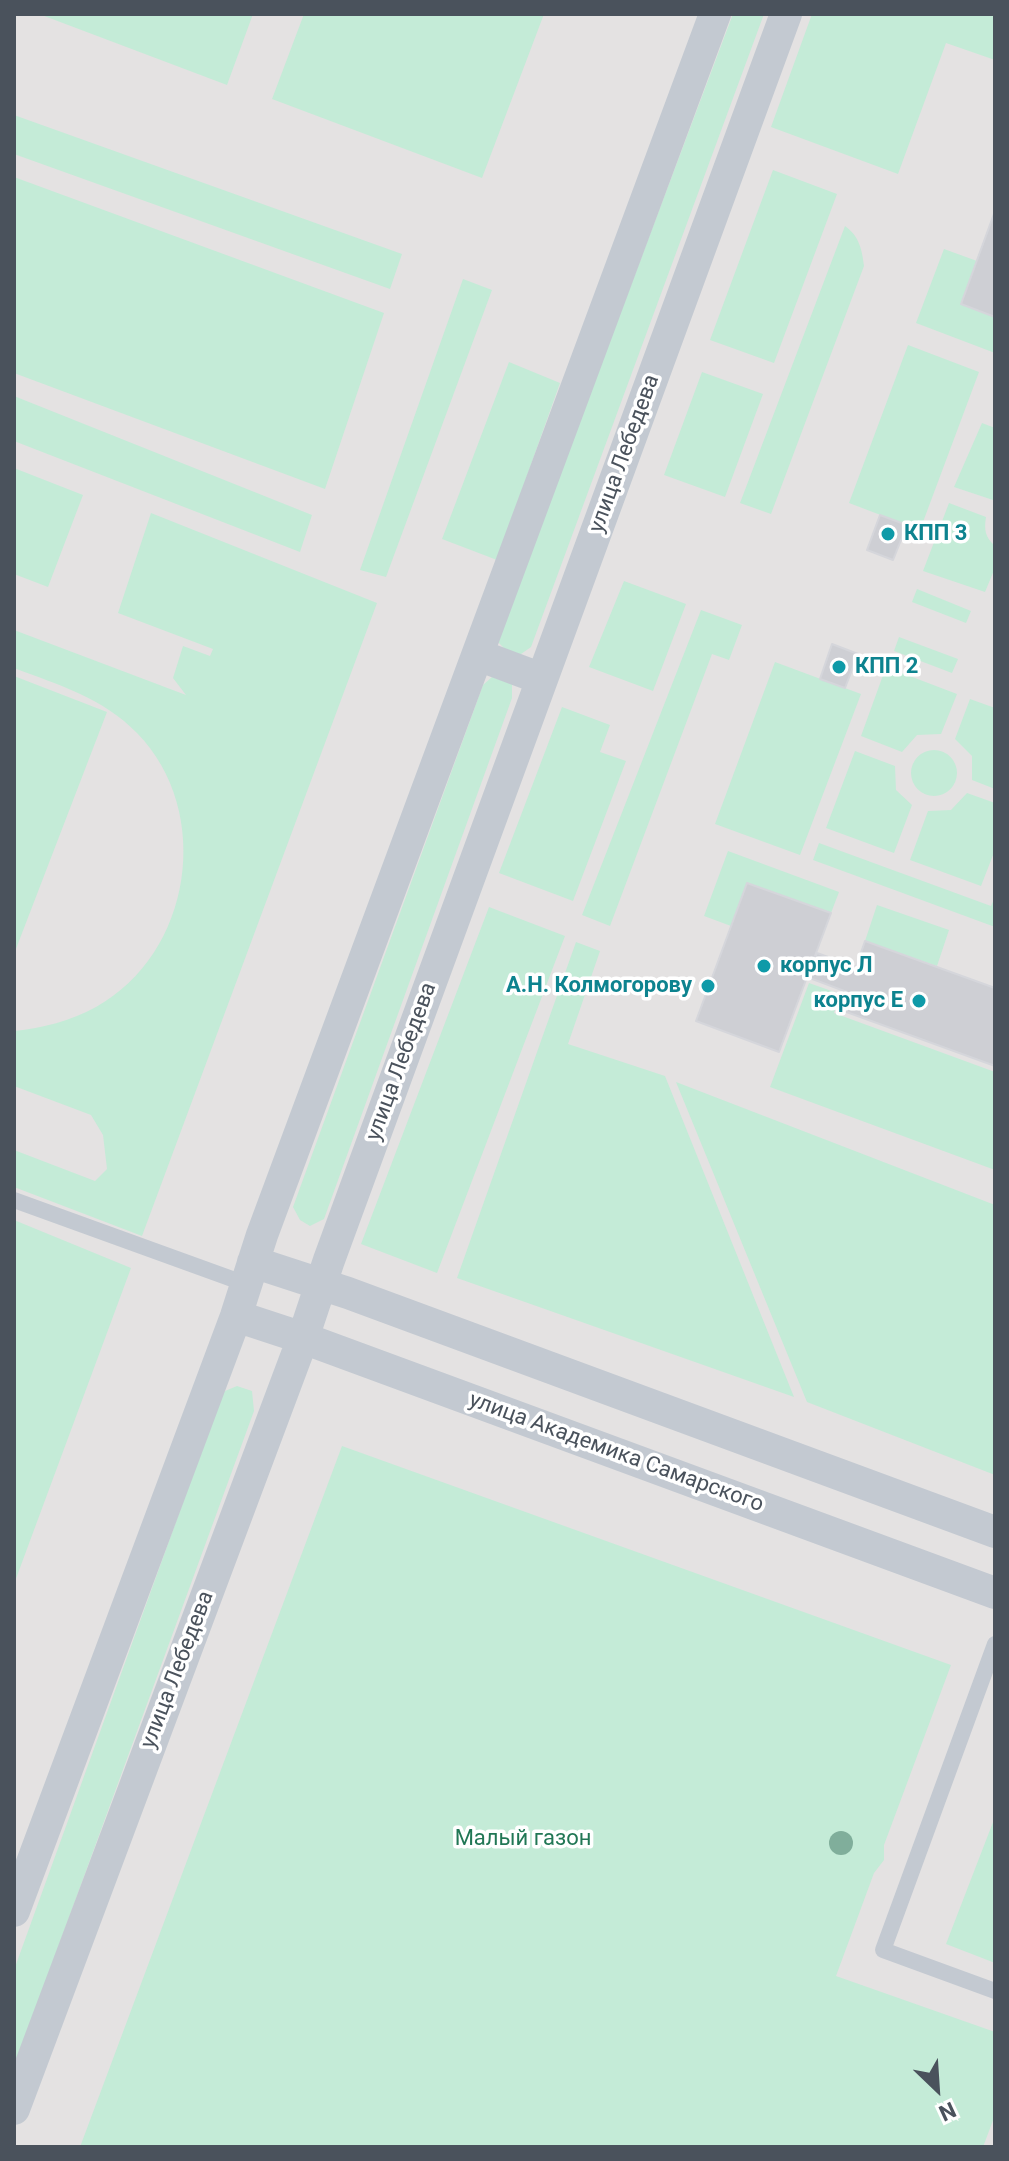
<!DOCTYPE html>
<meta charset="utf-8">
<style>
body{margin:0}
#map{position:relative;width:1009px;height:2161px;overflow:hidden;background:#f3f1f1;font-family:Roboto,sans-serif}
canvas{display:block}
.frame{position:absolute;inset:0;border:16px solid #4a525c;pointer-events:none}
.north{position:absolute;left:897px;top:2049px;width:80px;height:80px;-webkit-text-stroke:6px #fff;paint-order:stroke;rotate:155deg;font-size:22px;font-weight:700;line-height:32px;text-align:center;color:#4a525c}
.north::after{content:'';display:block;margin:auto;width:28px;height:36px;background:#4a525c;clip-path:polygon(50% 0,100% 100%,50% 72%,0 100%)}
</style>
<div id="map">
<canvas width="1009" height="2161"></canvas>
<div class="frame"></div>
<div class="north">N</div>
</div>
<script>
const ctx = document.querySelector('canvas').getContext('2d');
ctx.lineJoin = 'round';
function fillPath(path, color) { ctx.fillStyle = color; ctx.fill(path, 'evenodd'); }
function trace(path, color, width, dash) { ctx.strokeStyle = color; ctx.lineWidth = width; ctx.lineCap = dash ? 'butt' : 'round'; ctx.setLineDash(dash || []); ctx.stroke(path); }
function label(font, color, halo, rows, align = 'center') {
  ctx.font = font + ' Roboto,sans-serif'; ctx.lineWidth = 7; ctx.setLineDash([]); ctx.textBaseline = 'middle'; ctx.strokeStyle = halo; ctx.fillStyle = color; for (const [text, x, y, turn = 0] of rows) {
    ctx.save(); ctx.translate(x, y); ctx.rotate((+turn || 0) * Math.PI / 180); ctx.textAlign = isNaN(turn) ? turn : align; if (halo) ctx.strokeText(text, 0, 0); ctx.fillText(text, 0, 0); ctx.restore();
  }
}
fillPath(new Path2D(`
 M 14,14 L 995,14 L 995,2147 L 14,2147 Z`), '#e4e2e2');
fillPath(new Path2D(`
 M 39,14 L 253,14 L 227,85 Z
 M 304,14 L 544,14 L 482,178 L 272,99 Z
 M 733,14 L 764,14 L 531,647 L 521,654 L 509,653 L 497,641 Z
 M 812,14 L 995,14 L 995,60 L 946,43 L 898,174 L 771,127 Z
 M 14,115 L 402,254 L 390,289 L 14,154 Z
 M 773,170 L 837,194 L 774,363 L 710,340 Z
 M 14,177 L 384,313 L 325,489 L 14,373 Z
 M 845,226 C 859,236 862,249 864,266 L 771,514 L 740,503 Z
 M 944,249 L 977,261 L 995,317 L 995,353 L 916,323 Z
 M 463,279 L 492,290 L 386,577 L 360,570 Z
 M 908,345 L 979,372 L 920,530 L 849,503 Z
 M 509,362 L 560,383 L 497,560 L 442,539 Z
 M 702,372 L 763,394 L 725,497 L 664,475 Z
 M 14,396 L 312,515 L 300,552 L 14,441 Z
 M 982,423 L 995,428 L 995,498 L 993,500 L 954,487 Z
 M 14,468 L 83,495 L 48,587 L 14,574 Z
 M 949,503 L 986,517 C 984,530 985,537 995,546 L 995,568 L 985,592 L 923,571 Z
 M 151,513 L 377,603 L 142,1236 L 14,1187 L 14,1150 L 95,1181 L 107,1169 L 103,1135 L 91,1115 L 14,1086 L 14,1031 C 43,1028 70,1021 96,1007 C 192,954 214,812 137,733 C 103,698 59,685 14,668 L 14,630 L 186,695 L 173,678 L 183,646 L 210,656 L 213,649 L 118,613 Z
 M 624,581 L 686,604 L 653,691 L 589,667 Z
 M 917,589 L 971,611 L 966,623 L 912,602 Z
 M 701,610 L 742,625 L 729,660 L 712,654 L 610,926 L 582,915 Z
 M 899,637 L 958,659 L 952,673 L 894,651 Z
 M 775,662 L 861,694 L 800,855 L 715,824 Z
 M 886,667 L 957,694 L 941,734 L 917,735 L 902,752 L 861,736 Z
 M 14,676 L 107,712 L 14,954 Z
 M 492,677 L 512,684 L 512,698 L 324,1219 L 310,1226 L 300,1220 L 293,1207 L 483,685 Z
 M 970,699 L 995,708 L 995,789 L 972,780 L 972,756 L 955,739 Z
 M 562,707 L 610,725 L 600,752 L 626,761 L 573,901 L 499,873 Z
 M911 773a23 23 0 1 1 46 0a23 23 0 1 1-46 0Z
 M 855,751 L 895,766 L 896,790 L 912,805 L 894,853 L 826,828 Z
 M 967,793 L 995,803 L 995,850 L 981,886 L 910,860 L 928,811 L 951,810 Z
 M 819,843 L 991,906 L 995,897 L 995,927 L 813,860 Z
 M 728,851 L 839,892 L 831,913 L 747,883 L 731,926 L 704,916 Z
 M 877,905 L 949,930 L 937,966 L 865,941 Z
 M 489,907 L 565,936 L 437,1273 L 361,1244 Z
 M 576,942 L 600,951 L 568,1044 L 665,1076 L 794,1397 L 457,1278 Z
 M 809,983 L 840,994 L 834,1013 L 995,1072 L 995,1170 L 770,1087 Z
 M 676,1082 L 995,1205 L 995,1475 L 807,1402 Z
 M 14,1220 L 131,1268 L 14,1584 Z
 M 237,1386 L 252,1391 L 254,1411 L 14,2068 L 14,1970 L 220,1400 L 225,1391 Z
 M 342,1446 L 951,1665 L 884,1845 L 884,1860 L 874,1873 L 836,1976 L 995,2032 L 995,2115 L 983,2147 L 80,2147 Z
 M 995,1817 L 995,1963 L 946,1944 Z`), '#c4ebd7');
const building = new Path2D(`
 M 995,211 L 995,317 L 961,304 Z
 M 880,515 L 907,525 L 893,560 L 867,550 Z
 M 832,644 L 858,654 L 845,688 L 820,679 Z
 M 747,883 L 831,913 L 779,1052 L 696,1021 Z
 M 865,941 L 995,988 L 995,1066 L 841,1010 L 847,992 L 807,977 L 817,953 L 856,967 Z`);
fillPath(building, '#cecfd4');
trace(building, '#d5d6db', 2);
trace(new Path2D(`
 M 14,1200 L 246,1284
 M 995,1644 L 883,1950 L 995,1991`), '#c3c9d1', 16);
trace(new Path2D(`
 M 478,655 L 542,679
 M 253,1262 L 348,1293 L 995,1532
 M 236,1316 L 303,1338 L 995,1593
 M 14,1911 L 236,1316 L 262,1235 L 715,14
 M 14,2109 L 303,1338 L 329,1260 L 786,14`), '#c3c9d1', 32);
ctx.fillStyle = '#80ae9b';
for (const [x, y] of [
 [841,1843]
]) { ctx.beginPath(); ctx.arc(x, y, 12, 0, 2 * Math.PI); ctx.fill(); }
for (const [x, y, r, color] of [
 [888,534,8,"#0f9aa8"],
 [839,667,8,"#0f9aa8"],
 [764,966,8,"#0f9aa8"],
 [708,986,8,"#0f9aa8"],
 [919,1001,8,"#0f9aa8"]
]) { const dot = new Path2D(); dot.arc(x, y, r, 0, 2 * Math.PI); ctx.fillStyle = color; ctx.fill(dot); trace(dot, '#fff', 3); }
label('22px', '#4a525c', '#fff', [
 ["улица Лебедева",625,454,-70],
 ["улица Лебедева",402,1062,-70],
 ["улица Академика Самарского",616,1453,20],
 ["улица Лебедева",178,1670,-69]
]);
label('bold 22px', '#0d838f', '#fff', [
 ["КПП 3",904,534],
 ["КПП 2",855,667],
 ["корпус Л",780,966],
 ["А.Н. Колмогорову",692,986,"right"],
 ["корпус Е",903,1001,"right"]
], 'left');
label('22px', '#217755', '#fff', [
 ["Малый газон",523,1839]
]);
</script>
